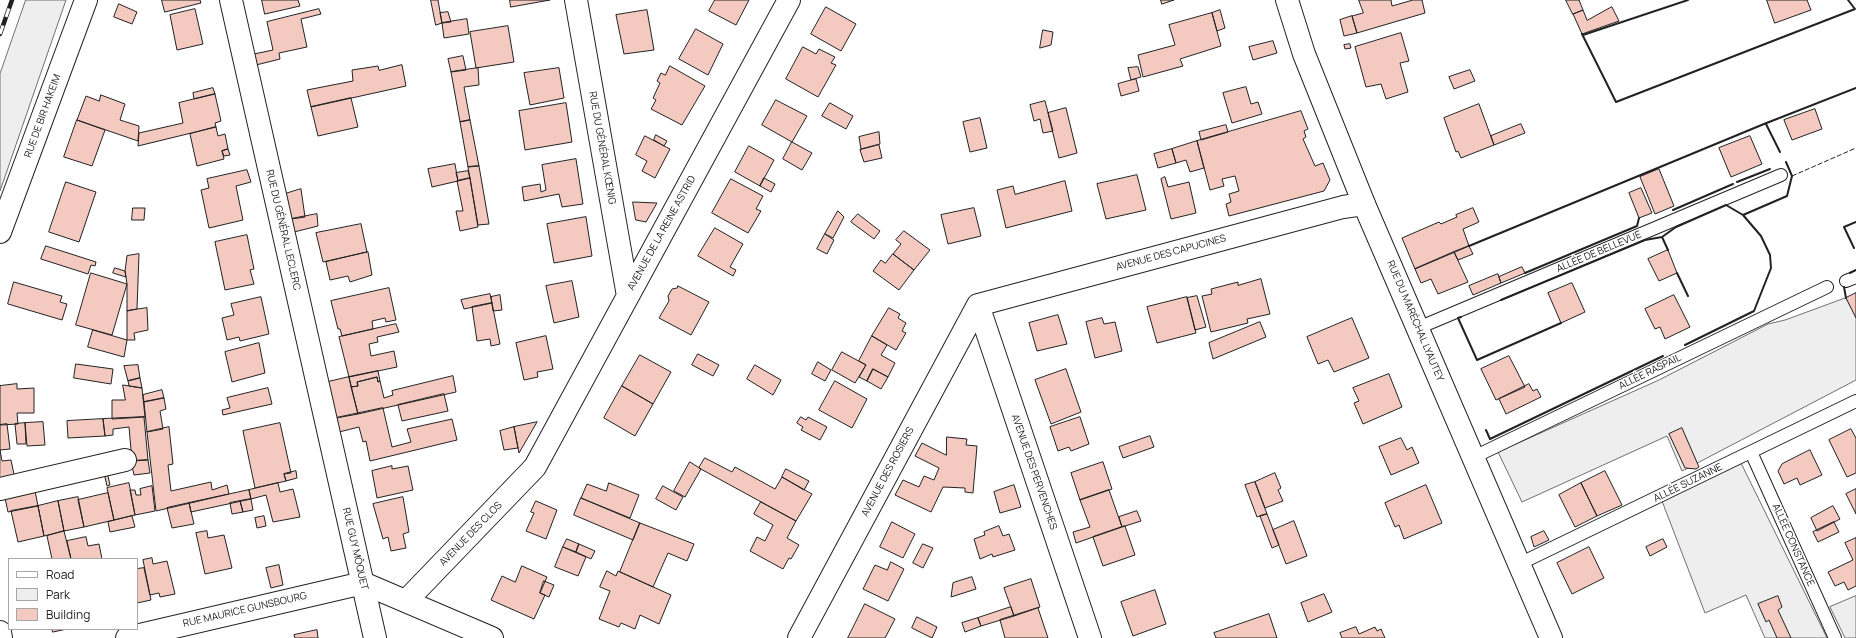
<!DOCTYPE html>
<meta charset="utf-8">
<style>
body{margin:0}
#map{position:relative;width:1856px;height:638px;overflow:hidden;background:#fff;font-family:Manrope,sans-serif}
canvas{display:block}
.legend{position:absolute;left:8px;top:558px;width:130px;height:72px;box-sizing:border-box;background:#fff;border:1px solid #a7a7a7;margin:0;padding:5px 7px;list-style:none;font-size:12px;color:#222}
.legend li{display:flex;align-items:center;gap:8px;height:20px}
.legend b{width:20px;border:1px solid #a7a7a7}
</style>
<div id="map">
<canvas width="1856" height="638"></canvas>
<ul class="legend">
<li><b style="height:5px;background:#fff"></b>Road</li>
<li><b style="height:11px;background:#eee"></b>Park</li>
<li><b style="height:11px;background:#f3c9c0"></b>Building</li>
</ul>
</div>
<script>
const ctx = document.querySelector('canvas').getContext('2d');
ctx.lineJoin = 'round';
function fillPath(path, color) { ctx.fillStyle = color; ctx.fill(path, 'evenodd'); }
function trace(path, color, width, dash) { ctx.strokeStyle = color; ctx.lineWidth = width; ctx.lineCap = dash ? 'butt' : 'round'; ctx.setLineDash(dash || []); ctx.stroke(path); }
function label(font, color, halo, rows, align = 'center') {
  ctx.font = font + ' Manrope,sans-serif'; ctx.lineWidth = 3; ctx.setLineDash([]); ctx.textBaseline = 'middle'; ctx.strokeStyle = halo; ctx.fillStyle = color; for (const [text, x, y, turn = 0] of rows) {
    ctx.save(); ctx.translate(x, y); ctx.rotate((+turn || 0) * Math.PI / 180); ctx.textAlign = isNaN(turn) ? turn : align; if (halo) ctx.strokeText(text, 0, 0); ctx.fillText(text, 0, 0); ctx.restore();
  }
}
const green = new Path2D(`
 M 26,0 L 66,0 L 0,191 L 0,74 Z
 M 1846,298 L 1856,316 L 1856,380 L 1682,471 L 1667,436 L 1522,502 L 1498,452 L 1659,380 L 1768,324 L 1785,320 Z
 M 1741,463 L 1827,638 L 1765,638 L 1746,595 L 1705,613 L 1662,501 Z
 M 1856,596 L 1856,638 L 1845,638 L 1830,607 Z`);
fillPath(green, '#eee');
trace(green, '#6f6f6f', 1);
const building = new Path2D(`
 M 162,0 L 200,0 L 201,3 L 165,12 Z
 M 262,0 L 298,0 L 300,6 L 265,14 Z
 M 431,0 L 438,0 L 442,23 L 436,25 Z
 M 510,0 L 550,0 L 511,7 Z
 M 715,0 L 749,0 L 736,25 L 709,11 Z
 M 1161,0 L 1174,0 L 1162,4 Z
 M 1359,0 L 1391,0 L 1392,6 L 1413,0 L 1422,0 L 1425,13 L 1357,33 L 1352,16 L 1363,13 Z
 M 1566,0 L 1579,0 L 1583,10 L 1573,14 Z
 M 1767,0 L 1807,0 L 1811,10 L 1775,23 Z
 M 119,4 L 137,12 L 132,24 L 114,17 Z
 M 826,7 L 856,24 L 841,51 L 811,34 Z
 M 1612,7 L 1619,21 L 1582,34 L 1573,14 L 1583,10 L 1587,20 Z
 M 195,9 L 203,44 L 177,50 L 170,15 Z
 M 319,9 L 321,14 L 301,19 L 307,47 L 279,53 L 280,59 L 256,65 L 254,54 L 273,50 L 267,22 Z
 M 647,10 L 654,50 L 624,54 L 616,15 Z
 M 1220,10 L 1225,28 L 1217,31 L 1212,13 Z
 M 448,12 L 451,22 L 442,23 L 440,13 Z
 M 1212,13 L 1221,46 L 1180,59 L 1183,66 L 1143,77 L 1138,55 L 1175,45 L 1169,25 Z
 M 1352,16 L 1357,33 L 1344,36 L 1340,20 Z
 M 467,19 L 469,34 L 444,38 L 442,23 Z
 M 508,26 L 514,62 L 476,68 L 470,32 Z
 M 696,29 L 723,44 L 708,75 L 679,59 Z
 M 1043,30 L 1053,32 L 1051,45 L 1040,48 Z
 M 1401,33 L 1409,61 L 1400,63 L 1408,92 L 1386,99 L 1381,84 L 1366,87 L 1355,47 Z
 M 1273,41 L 1277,53 L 1253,60 L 1249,47 Z
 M 1350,44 L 1351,48 L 1345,49 L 1344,45 Z
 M 803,47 L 816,54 L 819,49 L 835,57 L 831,63 L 836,65 L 818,97 L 786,79 Z
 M 463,56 L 466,70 L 451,72 L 448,59 Z
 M 402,65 L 406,86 L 311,107 L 307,90 L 353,81 L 352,70 L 378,66 L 379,70 Z
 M 670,66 L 705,86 L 682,125 L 651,109 L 656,100 L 653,98 L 660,83 L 657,81 L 661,73 L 665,75 Z
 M 1138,67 L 1141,77 L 1131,80 L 1128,68 Z
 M 478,68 L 479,85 L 464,87 L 470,120 L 460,122 L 451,72 Z
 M 559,68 L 564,98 L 530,105 L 524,73 Z
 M 1470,70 L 1475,81 L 1454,89 L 1449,77 Z
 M 1136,79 L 1139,91 L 1121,96 L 1118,84 Z
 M 1246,87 L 1251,104 L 1258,102 L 1262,114 L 1232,123 L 1223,93 Z
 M 213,88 L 215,94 L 194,99 L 193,93 Z
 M 215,94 L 221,121 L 215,123 L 216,127 L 138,146 L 139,133 L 183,123 L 179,103 Z
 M 101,95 L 125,104 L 120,120 L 139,126 L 138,141 L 77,120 L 86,96 L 99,101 Z
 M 351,98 L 358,127 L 318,136 L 311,107 Z
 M 776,100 L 807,116 L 792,142 L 762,125 Z
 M 1045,101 L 1053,131 L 1043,133 L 1040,119 L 1034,121 L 1030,105 Z
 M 566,103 L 572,142 L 525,150 L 519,111 Z
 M 830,103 L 853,116 L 846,129 L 822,116 Z
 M 1479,104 L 1494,145 L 1461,158 L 1458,151 L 1456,152 L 1444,118 Z
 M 1066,108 L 1077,153 L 1059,158 L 1048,113 Z
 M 1815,109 L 1822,129 L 1792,140 L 1784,120 Z
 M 1301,111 L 1308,129 L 1304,131 L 1306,137 L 1303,139 L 1315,166 L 1323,163 L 1330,180 L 1324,191 L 1229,216 L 1226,204 L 1231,202 L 1229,194 L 1239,191 L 1235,176 L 1222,179 L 1224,186 L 1210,190 L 1197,141 Z
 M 980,118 L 987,148 L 970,152 L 963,122 Z
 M 77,120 L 105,130 L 92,166 L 64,157 Z
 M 470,120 L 479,166 L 468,167 L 460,122 Z
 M 1521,124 L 1525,133 L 1494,145 L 1491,136 Z
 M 1226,125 L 1228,132 L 1201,140 L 1199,132 Z
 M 216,127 L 218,136 L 225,134 L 228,149 L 222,151 L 224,159 L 197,166 L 190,134 Z
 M 879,132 L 880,144 L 861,149 L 859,137 Z
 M 656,135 L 667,141 L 664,146 L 654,140 Z
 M 645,136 L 670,149 L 655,178 L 642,171 L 647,161 L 636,155 Z
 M 1750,136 L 1762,164 L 1731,177 L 1719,148 Z
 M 1197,141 L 1204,168 L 1190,172 L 1186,160 L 1176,163 L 1172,149 Z
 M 792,142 L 812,153 L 802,170 L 783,159 Z
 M 879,145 L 882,158 L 864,162 L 860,150 Z
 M 749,146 L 774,160 L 760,186 L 735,172 Z
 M 228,149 L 230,155 L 224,156 L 222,151 Z
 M 1172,149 L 1176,163 L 1158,168 L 1154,154 Z
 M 576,159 L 583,204 L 562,207 L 559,194 L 524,201 L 522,187 L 540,184 L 541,192 L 546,190 L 542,165 Z
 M 455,164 L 458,181 L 432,187 L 428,169 Z
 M 479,166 L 489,224 L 478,225 L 468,167 Z
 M 1659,169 L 1674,206 L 1655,214 L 1640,177 Z
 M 247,170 L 251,182 L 236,186 L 243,220 L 209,228 L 201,190 L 209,188 L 207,179 Z
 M 468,171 L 470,178 L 458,181 L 456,173 Z
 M 1137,175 L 1146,210 L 1106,219 L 1097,184 Z
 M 1165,177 L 1168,187 L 1189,182 L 1196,213 L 1171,219 L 1161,179 Z
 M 470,178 L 478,227 L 460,231 L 456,211 L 463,211 L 457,181 Z
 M 764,178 L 775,184 L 771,192 L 760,186 Z
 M 731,179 L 763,196 L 756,209 L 761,211 L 748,233 L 712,213 Z
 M 1065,181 L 1072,211 L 1006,228 L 997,190 L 1013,186 L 1015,194 Z
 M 66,182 L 96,192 L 79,242 L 49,232 Z
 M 1641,188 L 1652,213 L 1639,218 L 1629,193 Z
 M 301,189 L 305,217 L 291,219 L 285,194 Z
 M 633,202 L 657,203 L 646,222 L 636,220 Z
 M 133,208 L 145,208 L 144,220 L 132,220 Z
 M 974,208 L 981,236 L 948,244 L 941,215 Z
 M 1473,208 L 1479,222 L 1463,229 L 1469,246 L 1415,269 L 1402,238 L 1439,222 L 1441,224 L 1457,217 L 1456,215 Z
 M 838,211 L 844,217 L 833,238 L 825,234 Z
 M 317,214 L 318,226 L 294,232 L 291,219 Z
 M 858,214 L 880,231 L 874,239 L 851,222 Z
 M 586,217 L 592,256 L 554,263 L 547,224 Z
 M 361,224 L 367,252 L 323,262 L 316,233 Z
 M 715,228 L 743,244 L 730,267 L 736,270 L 733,276 L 698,256 Z
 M 904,231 L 930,250 L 914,270 L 893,254 L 901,244 L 896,240 Z
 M 825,234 L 834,240 L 827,254 L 817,249 Z
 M 247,235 L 254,269 L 250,270 L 254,284 L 225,290 L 215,242 Z
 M 46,246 L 96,262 L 95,266 L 91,265 L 88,274 L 41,259 Z
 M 1469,246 L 1473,254 L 1458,260 L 1454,252 Z
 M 1668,250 L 1677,273 L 1659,281 L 1648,259 Z
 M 368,252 L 372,275 L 350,282 L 348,276 L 330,280 L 326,262 Z
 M 1454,252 L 1468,282 L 1438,294 L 1431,279 L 1421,283 L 1415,269 Z
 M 139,254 L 137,309 L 127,311 L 127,284 L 125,271 L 127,256 Z
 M 893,254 L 914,270 L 899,290 L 873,271 L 881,260 L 885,263 Z
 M 1522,267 L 1525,273 L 1501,283 L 1499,277 Z
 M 115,268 L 125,271 L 126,277 L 113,273 Z
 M 91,273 L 127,284 L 112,335 L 76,325 Z
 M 1498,274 L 1501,283 L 1473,295 L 1469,286 Z
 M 1261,279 L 1270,314 L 1247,319 L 1248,323 L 1211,332 L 1202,296 L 1212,294 L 1211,289 L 1238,282 L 1238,285 Z
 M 572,281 L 579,317 L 554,323 L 546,286 Z
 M 14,282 L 62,296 L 60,302 L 67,304 L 62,320 L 8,304 Z
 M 1572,283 L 1585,312 L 1561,323 L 1548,293 Z
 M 678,286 L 709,302 L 691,335 L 659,318 L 669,301 L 668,296 L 672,289 L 677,288 Z
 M 389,288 L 396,320 L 386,322 L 385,318 L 372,321 L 373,329 L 342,336 L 340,329 L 338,329 L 331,301 Z
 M 1856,293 L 1856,318 L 1846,298 Z
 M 490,294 L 492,303 L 464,309 L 461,300 Z
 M 500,295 L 502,310 L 493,311 L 491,297 Z
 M 1674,295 L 1690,327 L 1665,339 L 1660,327 L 1655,329 L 1645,309 Z
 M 1197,296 L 1206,327 L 1195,330 L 1187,298 Z
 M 261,297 L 269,334 L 240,341 L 239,337 L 227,340 L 222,318 L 234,315 L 231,304 Z
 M 1187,297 L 1196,333 L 1157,343 L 1147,307 Z
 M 492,303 L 500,344 L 491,346 L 490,339 L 477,341 L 472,307 Z
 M 147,308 L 148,330 L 134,333 L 135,340 L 127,340 L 127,311 Z
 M 889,308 L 900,314 L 898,318 L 906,323 L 902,331 L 906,333 L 896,350 L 872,336 Z
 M 1058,315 L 1067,344 L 1037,351 L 1029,323 Z
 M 1102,318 L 1104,324 L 1115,322 L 1122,351 L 1095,358 L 1086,322 Z
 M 1352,318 L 1369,358 L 1334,372 L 1328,360 L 1318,364 L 1307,337 Z
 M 1260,322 L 1266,337 L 1213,359 L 1209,343 Z
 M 396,324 L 399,332 L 377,337 L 378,342 L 369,344 L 371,356 L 394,351 L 397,367 L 349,377 L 339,337 Z
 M 93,330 L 127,340 L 124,357 L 88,347 Z
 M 546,336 L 553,369 L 537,372 L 538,377 L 524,380 L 516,343 Z
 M 872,336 L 887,345 L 881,355 L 895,363 L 888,377 L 873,369 L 867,381 L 859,377 L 866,365 L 859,361 Z
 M 259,343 L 265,373 L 232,382 L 225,352 Z
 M 842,352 L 866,365 L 855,383 L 832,370 Z
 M 698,354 L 719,365 L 713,376 L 692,365 Z
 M 640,355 L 671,372 L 653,404 L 622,386 Z
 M 1509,356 L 1525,387 L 1496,400 L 1481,369 Z
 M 818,362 L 831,370 L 825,381 L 812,374 Z
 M 76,364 L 113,369 L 111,384 L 74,378 Z
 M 138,365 L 140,378 L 128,381 L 124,366 Z
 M 755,365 L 781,380 L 773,395 L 747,379 Z
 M 873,369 L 888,377 L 881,389 L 867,381 Z
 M 1066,369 L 1081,412 L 1051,424 L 1035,380 Z
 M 378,371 L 380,381 L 378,382 L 377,377 L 357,382 L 358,386 L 351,387 L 349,377 Z
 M 1389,374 L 1402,407 L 1363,424 L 1354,403 L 1359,401 L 1353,388 Z
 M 453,376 L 456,392 L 358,414 L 351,387 L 358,386 L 357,382 L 377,377 L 378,382 L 380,381 L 384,398 L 393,395 L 392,391 Z
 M 349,377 L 358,414 L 336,418 L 328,382 Z
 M 140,378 L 142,388 L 129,386 L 128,381 Z
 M 835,381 L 867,399 L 852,428 L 819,410 Z
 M 17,384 L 17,389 L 34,388 L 34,413 L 17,413 L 18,424 L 0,425 L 0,386 Z
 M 1529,384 L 1533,391 L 1537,389 L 1541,397 L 1506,414 L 1499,399 Z
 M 123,385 L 142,388 L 145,417 L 112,419 L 112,400 L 125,400 Z
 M 622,386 L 653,404 L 635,436 L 604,418 Z
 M 268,388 L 272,404 L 223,415 L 222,410 L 230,408 L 227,398 Z
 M 162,390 L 164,398 L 144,402 L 143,395 Z
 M 444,394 L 448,411 L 402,421 L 398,405 Z
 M 164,398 L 166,409 L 160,411 L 163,429 L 147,432 L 144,402 Z
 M 383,408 L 392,447 L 411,442 L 407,429 L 452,419 L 457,440 L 370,461 L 366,441 L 363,442 L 359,427 L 339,432 L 336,418 Z
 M 144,417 L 148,460 L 132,461 L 129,427 L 113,429 L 113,435 L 105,436 L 103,419 Z
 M 801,417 L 806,420 L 808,417 L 827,427 L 820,440 L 801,430 L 803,427 L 797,423 Z
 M 1080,417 L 1089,444 L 1071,451 L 1069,447 L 1058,451 L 1050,427 Z
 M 103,419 L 105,436 L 68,438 L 67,421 Z
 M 43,422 L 45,445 L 27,446 L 25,423 Z
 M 537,422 L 519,453 L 514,427 Z
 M 25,423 L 26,444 L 17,444 L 15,424 Z
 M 280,423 L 291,473 L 284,474 L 286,481 L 255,488 L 243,431 Z
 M 7,424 L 10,449 L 0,450 L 0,425 Z
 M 169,427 L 173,464 L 168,465 L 171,491 L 211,482 L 212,490 L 227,485 L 229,494 L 156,511 L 147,432 Z
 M 514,427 L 518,448 L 504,450 L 500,431 Z
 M 1682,428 L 1699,467 L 1696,469 L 1685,468 L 1669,434 Z
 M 1851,429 L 1856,438 L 1856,473 L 1847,477 L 1829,440 Z
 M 1150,436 L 1154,447 L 1123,458 L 1119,447 Z
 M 947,437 L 967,439 L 966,445 L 977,446 L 973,493 L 965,492 L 965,488 L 943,487 L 931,512 L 895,495 L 903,480 L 919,487 L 924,476 L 934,480 L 939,468 L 915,456 L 922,443 L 946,455 Z
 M 1401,438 L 1407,450 L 1412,447 L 1419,463 L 1391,475 L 1379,447 Z
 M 0,450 L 2,461 L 11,460 L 15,479 L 0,482 Z
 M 1810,450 L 1822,475 L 1800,485 L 1797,478 L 1784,484 L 1778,471 L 1782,464 Z
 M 705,458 L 732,472 L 735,467 L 775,489 L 782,477 L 812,494 L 796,521 L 699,468 Z
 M 148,460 L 150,473 L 134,475 L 131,461 Z
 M 690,462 L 701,469 L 685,497 L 674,491 Z
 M 1103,462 L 1112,489 L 1080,500 L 1071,473 Z
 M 392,466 L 392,469 L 408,466 L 413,490 L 377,498 L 372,471 Z
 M 786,469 L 809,481 L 804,490 L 782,477 Z
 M 296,471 L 297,478 L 286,481 L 284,474 Z
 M 1605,471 L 1622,505 L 1597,516 L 1581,483 Z
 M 107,472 L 110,485 L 107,486 L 104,473 Z
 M 1275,473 L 1281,488 L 1278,490 L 1283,501 L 1265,508 L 1255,482 Z
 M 1255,482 L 1267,514 L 1257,517 L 1245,485 Z
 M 129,483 L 135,515 L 114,520 L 107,488 Z
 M 278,483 L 280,492 L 293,489 L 300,517 L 273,522 L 266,495 L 251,499 L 249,490 Z
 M 609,483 L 639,495 L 630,518 L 581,498 L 587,484 L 606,491 Z
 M 1581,483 L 1597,516 L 1575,527 L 1559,495 Z
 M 1014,485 L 1021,507 L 1000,513 L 994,492 Z
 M 1426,485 L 1442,523 L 1404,539 L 1399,525 L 1395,527 L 1385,503 Z
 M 152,486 L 155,511 L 135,515 L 130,490 L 135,490 L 136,495 L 141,495 L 140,489 Z
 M 663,486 L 683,497 L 676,510 L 656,499 Z
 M 1856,489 L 1856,514 L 1846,494 Z
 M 249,490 L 251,499 L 191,512 L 189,503 Z
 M 1109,490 L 1122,527 L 1076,543 L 1073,532 L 1090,527 L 1080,500 Z
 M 35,491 L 38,506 L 8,512 L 5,498 Z
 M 108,493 L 114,520 L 84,527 L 78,500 Z
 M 78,497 L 84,527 L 64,531 L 58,501 Z
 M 403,497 L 409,532 L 403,534 L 406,548 L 391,551 L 388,537 L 383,539 L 373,504 Z
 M 581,498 L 640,523 L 633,540 L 574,515 Z
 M 251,499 L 253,510 L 243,512 L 240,501 Z
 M 58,501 L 64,531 L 44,536 L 38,506 Z
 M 240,501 L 243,512 L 232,514 L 230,503 Z
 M 536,501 L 557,510 L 546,539 L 526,531 L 534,513 L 531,512 Z
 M 761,502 L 796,521 L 787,538 L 799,545 L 791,559 L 789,558 L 783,569 L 750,551 L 757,537 L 765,541 L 773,525 L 754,514 Z
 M 189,503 L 194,524 L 172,528 L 167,508 Z
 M 38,506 L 44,536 L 18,542 L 11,511 Z
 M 1833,506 L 1840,519 L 1817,531 L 1811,518 Z
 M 1137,511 L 1141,521 L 1122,527 L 1119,517 Z
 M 1267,514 L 1279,545 L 1272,548 L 1260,516 Z
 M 132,516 L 135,527 L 110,532 L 108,522 Z
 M 264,516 L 266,526 L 257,528 L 255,518 Z
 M 1294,521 L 1307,556 L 1286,564 L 1273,530 Z
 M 892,522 L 915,534 L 903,558 L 880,547 Z
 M 1834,522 L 1839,532 L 1818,542 L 1813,532 Z
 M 640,523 L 694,544 L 687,561 L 668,553 L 653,587 L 620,572 Z
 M 999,526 L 1003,536 L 1009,534 L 1015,550 L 993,557 L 992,554 L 980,559 L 974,539 L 985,535 L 984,532 Z
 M 1125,526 L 1135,555 L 1103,566 L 1093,537 Z
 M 64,531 L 71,559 L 52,559 L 47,536 Z
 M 207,531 L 208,538 L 224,535 L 232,568 L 205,574 L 196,533 Z
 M 1544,531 L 1549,540 L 1534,547 L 1531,537 Z
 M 86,537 L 88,546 L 99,544 L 102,559 L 71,559 L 67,541 Z
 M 1856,538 L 1856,586 L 1848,590 L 1844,582 L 1835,586 L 1828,572 L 1853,560 L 1845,543 Z
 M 567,539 L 579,544 L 576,552 L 563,547 Z
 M 1663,539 L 1667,547 L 1650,556 L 1646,547 Z
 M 579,544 L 595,551 L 591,559 L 576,552 Z
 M 923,544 L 933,548 L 923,568 L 913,563 Z
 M 563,547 L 586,557 L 578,576 L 555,567 Z
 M 1589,547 L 1604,578 L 1572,594 L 1557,563 Z
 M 152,558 L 153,564 L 167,561 L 175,594 L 160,597 L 159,593 L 150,595 L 143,560 Z
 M 891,562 L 904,569 L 888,601 L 863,589 L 875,565 L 887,570 Z
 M 279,565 L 283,585 L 271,588 L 266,568 Z
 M 522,566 L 547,577 L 540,593 L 545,595 L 534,619 L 491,600 L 502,576 L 515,582 Z
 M 144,568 L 151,600 L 137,603 L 137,569 Z
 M 607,571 L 616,576 L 618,571 L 671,595 L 659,624 L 640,615 L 635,629 L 621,623 L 619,627 L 599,619 L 610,591 L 600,587 Z
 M 972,577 L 976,589 L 951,597 L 953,583 Z
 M 1031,579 L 1040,607 L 1014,616 L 1004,588 Z
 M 544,581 L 554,585 L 549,597 L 540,593 Z
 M 1155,590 L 1166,624 L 1133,636 L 1121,602 Z
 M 1324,594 L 1332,612 L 1308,622 L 1301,603 Z
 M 1778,596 L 1782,607 L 1778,610 L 1791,638 L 1777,638 L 1769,620 L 1766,622 L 1758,604 Z
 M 865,604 L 895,619 L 885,638 L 848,638 Z
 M 1011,607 L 1014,616 L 981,626 L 978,618 Z
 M 1038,608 L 1048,638 L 1005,638 L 1000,620 Z
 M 1269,614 L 1277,638 L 1216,638 L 1214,633 Z
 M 917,617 L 937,627 L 932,638 L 912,628 Z
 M 978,618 L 981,626 L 965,632 L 962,623 Z
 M 1356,627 L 1359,634 L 1375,627 L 1377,631 L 1381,629 L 1385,638 L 1342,638 L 1340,633 Z
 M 52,629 L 67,629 L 53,632 Z
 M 317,630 L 318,638 L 295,638 L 294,635 Z`);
fillPath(building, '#f3c9c0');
trace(building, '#222', 1);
const lane = new Path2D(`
 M 1846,281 L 1856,277
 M 1418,328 L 1781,175
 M 1751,452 L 1835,638
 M 1474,457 L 1827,287
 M 1519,564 L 1856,401`);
const street = new Path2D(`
 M 231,0 L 375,638
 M 576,0 L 628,296
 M 0,232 L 86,0
 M 978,305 L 1343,207 L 1364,204
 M 978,305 L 1090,638
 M 0,489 L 125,460
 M 363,583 L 492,638
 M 407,600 L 535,467 L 789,0
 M 0,632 L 1,638
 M 127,638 L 363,583
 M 799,638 L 978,305`);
const secondary = new Path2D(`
 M 1287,0 L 1304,54 L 1364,204 L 1551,638`);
trace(lane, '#222', 14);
trace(street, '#222', 24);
trace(secondary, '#222', 24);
trace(lane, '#fff', 12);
trace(street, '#fff', 22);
trace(secondary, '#fff', 22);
const rail = new Path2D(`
 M 0,34 L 12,0`);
trace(rail, '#222', 4.5);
trace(rail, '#fff', 3, [9]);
trace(new Path2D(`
 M 1792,176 L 1856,148`), '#222', 1, [5, 2]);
trace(new Path2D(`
 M 1582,34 L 1616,102 L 1855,9 L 1848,0
 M 1583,35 L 1688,0
 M 1766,124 L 1780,152
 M 1737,182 L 1770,169
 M 1673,210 L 1733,184
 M 1743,215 L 1787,196 L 1792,176 L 1786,162
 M 1662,237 L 1676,227 L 1726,205 L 1743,215 L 1761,236 L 1770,255 L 1771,268 L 1754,311 L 1685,345
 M 1469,246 L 1764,124 L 1856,88
 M 1854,248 L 1844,227 L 1856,222
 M 1525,273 L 1637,226 L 1639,218
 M 1677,273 L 1688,296
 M 1850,273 L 1856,270
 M 1844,287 L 1846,298
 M 1501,300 L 1645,240 L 1662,237 L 1668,250
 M 1461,317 L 1458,318 L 1477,360 L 1561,323
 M 1486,430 L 1490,439 L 1663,356`), '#222', 2);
label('10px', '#222', '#fff', [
 ["RUE DE BIR HAKEIM",43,116,-70],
 ["RUE DU GÉNÉRAL KŒNIG",602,148,80],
 ["RUE DU GÉNÉRAL LECLERC",283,230,77],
 ["AVENUE DE LA REINE ASTRID",662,233,-61],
 ["ALLÉE DE BELLEVUE",1599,252,-23],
 ["AVENUE DES CAPUCINES",1171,253,-15],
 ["RUE DU MARÉCHAL LYAUTEY",1415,321,67],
 ["ALLÉE RASPAIL",1650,372,-26],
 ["AVENUE DES ROSIERS",888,472,-62],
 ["AVENUE DES PERVENCHES",1034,472,71],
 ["ALLÉE SUZANNE",1688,483,-26],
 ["AVENUE DES CLOS",471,534,-46],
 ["ALLÉE CONSTANCE",1793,545,66],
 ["RUE GUY MÔQUET",355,549,77],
 ["RUE MAURICE GUNSBOURG",245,610,-13]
]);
</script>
